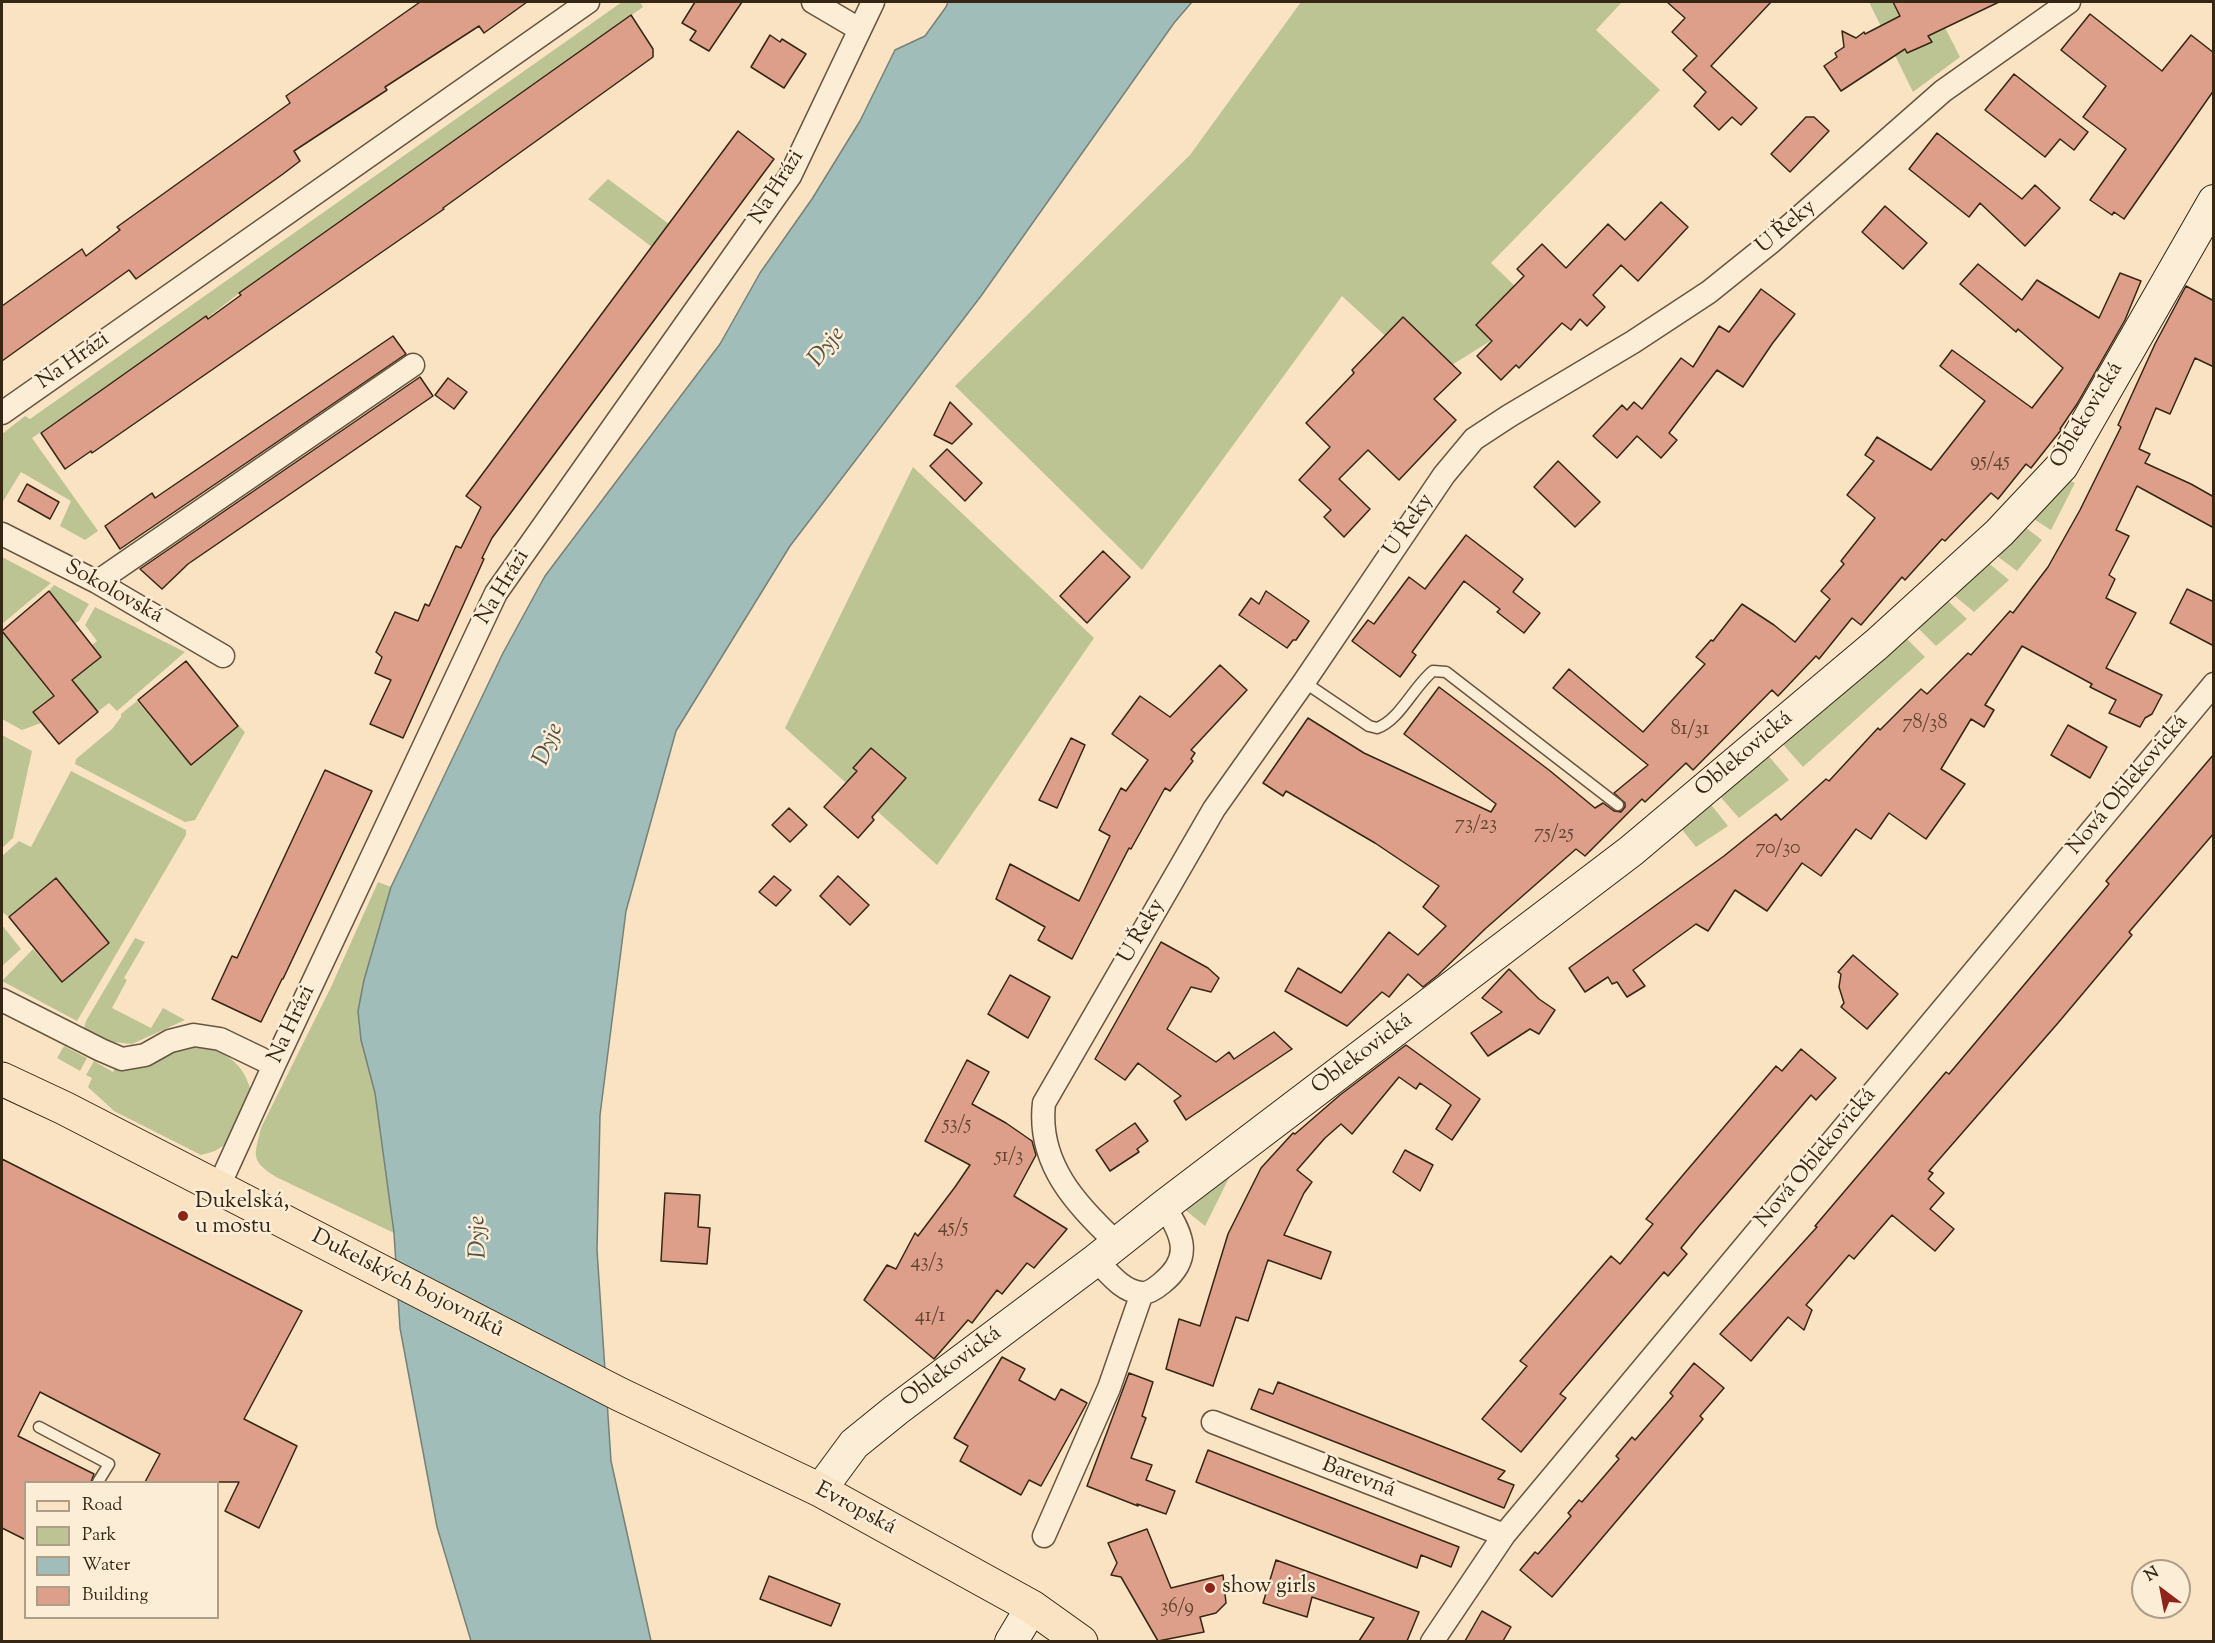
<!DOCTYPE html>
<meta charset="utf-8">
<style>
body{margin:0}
#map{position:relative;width:2215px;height:1643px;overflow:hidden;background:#fae3c2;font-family:"Sorts Mill Goudy",serif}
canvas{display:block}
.frame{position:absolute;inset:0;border:3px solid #362614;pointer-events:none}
.legend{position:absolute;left:24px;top:1481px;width:195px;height:138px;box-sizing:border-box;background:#fcedd7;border:2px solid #ad9d89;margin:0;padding:8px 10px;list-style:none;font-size:18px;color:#362614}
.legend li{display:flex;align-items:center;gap:12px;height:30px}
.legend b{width:30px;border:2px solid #ad9d89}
.north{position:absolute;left:2131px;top:1559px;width:60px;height:60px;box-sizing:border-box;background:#fcedd7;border:2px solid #ad9d89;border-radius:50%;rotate:328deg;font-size:16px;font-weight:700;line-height:24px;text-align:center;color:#362614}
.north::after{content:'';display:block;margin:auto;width:21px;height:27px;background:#8f2418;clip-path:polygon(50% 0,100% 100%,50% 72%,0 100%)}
</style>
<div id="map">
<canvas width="2215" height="1643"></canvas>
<div class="frame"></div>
<ul class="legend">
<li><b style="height:8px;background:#fae3c2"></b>Road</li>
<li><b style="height:16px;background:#bcc494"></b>Park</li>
<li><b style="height:16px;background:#a0bdba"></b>Water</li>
<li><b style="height:16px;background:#dd9f89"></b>Building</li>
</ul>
<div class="north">N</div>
</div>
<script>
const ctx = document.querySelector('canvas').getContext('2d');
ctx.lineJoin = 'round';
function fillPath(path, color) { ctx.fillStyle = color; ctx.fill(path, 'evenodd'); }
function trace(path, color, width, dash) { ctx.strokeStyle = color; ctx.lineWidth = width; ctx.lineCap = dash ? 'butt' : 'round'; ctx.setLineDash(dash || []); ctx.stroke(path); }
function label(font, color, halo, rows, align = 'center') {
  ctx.font = font + ' "Sorts Mill Goudy",serif'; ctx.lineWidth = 5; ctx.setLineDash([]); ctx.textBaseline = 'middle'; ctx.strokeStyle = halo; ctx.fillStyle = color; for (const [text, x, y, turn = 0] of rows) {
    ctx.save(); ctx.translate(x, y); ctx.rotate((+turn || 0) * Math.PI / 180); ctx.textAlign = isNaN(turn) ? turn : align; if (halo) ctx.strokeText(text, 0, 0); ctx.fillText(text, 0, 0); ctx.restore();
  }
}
fillPath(new Path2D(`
 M 622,2 L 640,2 L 643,7 L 251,284 L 206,319 L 32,438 L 98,531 L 85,540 L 60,526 L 71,501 L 21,472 L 2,503 L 2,434 L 25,416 L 30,419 Z
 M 1301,2 L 1622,2 L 1596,30 L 1660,90 L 1491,263 L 1540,310 L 1431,378 L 1342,296 L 1142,570 L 955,386 L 1190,155 Z
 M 1869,2 L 1932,2 L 1960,57 L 1913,92 Z
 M 608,179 L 669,224 L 652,247 L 588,199 Z
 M 913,467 L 1094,638 L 937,865 L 785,728 Z
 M 2066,479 L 2075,483 L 2051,530 L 2029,516 Z
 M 2021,524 L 2042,540 L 2017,571 L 1993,553 Z
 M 2,557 L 51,583 L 2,624 Z
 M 1985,560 L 2009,580 L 1974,612 L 1950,592 Z
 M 54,585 L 89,604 L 79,621 L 74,624 L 49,591 Z
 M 1944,597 L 1967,619 L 1936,646 L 1914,624 Z
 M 95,607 L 185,652 L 117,711 L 109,703 L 96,713 L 72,680 L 101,657 L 92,645 L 97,641 L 85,625 Z
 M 2,631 L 53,697 L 33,712 L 41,723 L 22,730 L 2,719 Z
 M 1903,635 L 1925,657 L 1803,767 L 1780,741 Z
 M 137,701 L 191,765 L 238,726 L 231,718 L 245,732 L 195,820 L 185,822 L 75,764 L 76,759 L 112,729 L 121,717 L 121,714 Z
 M 2,735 L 32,751 L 13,838 L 2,848 Z
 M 1766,753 L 1789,780 L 1739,818 L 1718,794 Z
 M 71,771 L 186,830 L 186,835 L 77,1021 L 2,981 L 33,949 L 62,982 L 108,942 L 54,879 L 9,917 L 2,912 L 2,856 L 19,841 L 31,847 Z
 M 1709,802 L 1728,826 L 1696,847 L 1680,827 Z
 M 378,882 L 391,887 L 364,980 L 361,1040 L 375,1093 L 394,1233 L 278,1178 C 250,1161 254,1157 261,1128 L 331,987 Z
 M 2,925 L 21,949 L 2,966 Z
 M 135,938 L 145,942 L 124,978 L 127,980 L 112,1008 L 151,1028 L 163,1008 L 185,1020 L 132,1044 L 113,1042 L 84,1028 L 86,1021 Z
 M 207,1043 C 232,1060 244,1063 252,1095 L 226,1144 L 215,1151 L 201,1155 L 114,1111 L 88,1087 L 92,1078 L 86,1075 L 94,1061 L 113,1072 L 116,1066 L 185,1044 Z
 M 64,1046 L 87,1058 L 80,1071 L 57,1058 Z
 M 1237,1162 L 1205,1226 L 1178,1204 Z`), '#bcc494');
const water = new Path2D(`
 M 948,2 L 1192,2 L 1174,23 L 981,296 L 790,546 L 676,731 L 626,911 L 600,1115 L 597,1250 L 611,1461 L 651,1641 L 471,1641 L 437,1527 L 400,1328 L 394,1233 L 375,1093 L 361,1040 L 358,1011 L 364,980 L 391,887 L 503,653 L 545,576 L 720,344 L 760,273 L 812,199 L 860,121 L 895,50 L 925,36 L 946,7 Z`);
fillPath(water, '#a0bdba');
trace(water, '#768178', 1.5);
const building = new Path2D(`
 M 420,2 L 527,2 L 484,33 L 479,26 L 385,87 L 387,90 L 294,151 L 300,161 L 283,174 L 136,279 L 129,270 L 2,361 L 2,306 L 82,249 L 86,256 L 120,230 L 117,227 L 290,103 L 286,96 Z
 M 695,2 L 742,2 L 709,51 L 690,40 L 696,31 L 682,23 Z
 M 1667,2 L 1771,2 L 1711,66 L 1757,108 L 1741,125 L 1732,117 L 1719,130 L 1694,106 L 1706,92 L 1683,70 L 1697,56 L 1672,32 L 1685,18 Z
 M 1893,2 L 1999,2 L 1928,36 L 1932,42 L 1907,53 L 1905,49 L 1841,91 L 1824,66 L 1837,57 L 1835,53 L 1844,47 L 1842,31 L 1856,38 L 1864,32 L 1865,34 L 1900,16 Z
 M 2090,14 L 2162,71 L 2191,35 L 2214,53 L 2214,90 L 2124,219 L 2114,212 L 2112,215 L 2090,200 L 2126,149 L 2083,117 L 2106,86 L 2061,50 Z
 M 631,15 L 653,49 L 653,57 L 443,208 L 444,209 L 92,453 L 91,451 L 65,469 L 41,433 L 206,316 L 208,319 L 241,295 L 239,293 Z
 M 770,35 L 780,42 L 782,39 L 806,54 L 784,88 L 751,67 Z
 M 2014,74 L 2088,132 L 2074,150 L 2060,139 L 2045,157 L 1985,110 Z
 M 1806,117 L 1814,117 L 1829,131 L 1790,172 L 1771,154 Z
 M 738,131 L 774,159 L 492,538 L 482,558 L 484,559 L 403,738 L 370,724 L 391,680 L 375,673 L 382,657 L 376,652 L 395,612 L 418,621 L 425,604 L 429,606 L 456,546 L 461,548 L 481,507 L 466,496 Z
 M 1937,133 L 2022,199 L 2035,185 L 2060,208 L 2025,246 L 1980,203 L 1969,217 L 1909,169 Z
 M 1661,202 L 1688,227 L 1638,281 L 1621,265 L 1593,295 L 1605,307 L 1587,326 L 1580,319 L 1571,330 L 1562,323 L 1519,368 L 1516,365 L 1501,380 L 1477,356 L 1492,341 L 1476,325 L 1524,276 L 1517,269 L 1542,244 L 1566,268 L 1608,224 L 1625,240 Z
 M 1885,206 L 1927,243 L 1903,269 L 1862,232 Z
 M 1978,264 L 2022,300 L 2037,280 L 2099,318 L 2120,273 L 2141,281 L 2125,320 L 2077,404 L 2060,429 L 2061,430 L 2031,468 L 2026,464 L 1998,499 L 1991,493 L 1945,541 L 1942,539 L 1905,580 L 1902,577 L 1861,625 L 1852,618 L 1819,659 L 1816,656 L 1778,696 L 1772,690 L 1693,770 L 1686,763 L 1645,802 L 1642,799 L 1585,856 L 1576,849 L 1485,929 L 1438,975 L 1423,987 L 1408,974 L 1389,997 L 1382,992 L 1347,1026 L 1285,991 L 1298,968 L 1341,993 L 1389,932 L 1418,955 L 1446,926 L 1423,907 L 1439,886 L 1375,843 L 1286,791 L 1283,796 L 1263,783 L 1308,718 L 1364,753 L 1491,812 L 1496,804 L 1404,734 L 1439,687 L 1549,770 L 1595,808 L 1603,803 L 1614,811 L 1621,812 L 1625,807 L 1625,803 L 1614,793 L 1648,765 L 1553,688 L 1569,669 L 1643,732 L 1705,664 L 1696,657 L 1711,640 L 1713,641 L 1742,604 L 1774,625 L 1795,642 L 1830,599 L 1821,591 L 1844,564 L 1841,561 L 1875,518 L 1847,495 L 1874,461 L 1865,455 L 1877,437 L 1931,470 L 1985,401 L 1940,366 L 1952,350 L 2032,408 L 2063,368 L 2018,329 L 2016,332 L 1960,284 Z
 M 2186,286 L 2214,301 L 2214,367 L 2195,358 L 2170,414 L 2156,408 L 2139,449 L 2150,454 L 2145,463 L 2191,484 L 2214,497 L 2214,528 L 2137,486 L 2116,530 L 2129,536 L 2109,575 L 2115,579 L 2106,598 L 2136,613 L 2106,668 L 2162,695 L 2152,714 L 2145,718 L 2140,727 L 2109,713 L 2116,700 L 2090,687 L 2092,684 L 2022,646 L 1985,705 L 1994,710 L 1984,727 L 1971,719 L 1941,769 L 1965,784 L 1926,839 L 1889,813 L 1871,839 L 1856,829 L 1821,876 L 1802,863 L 1767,911 L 1735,890 L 1708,931 L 1696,924 L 1633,970 L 1645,986 L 1627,997 L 1617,982 L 1612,984 L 1608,977 L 1585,992 L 1569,968 L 1724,856 L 1776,814 L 1781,820 L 1826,779 L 1829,781 L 1878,728 L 1880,730 L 1921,689 L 1927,694 L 1968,653 L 1971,655 L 2010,611 L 2013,613 L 2048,567 L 2080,510 L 2121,427 L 2118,425 L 2155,344 Z
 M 1761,289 L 1795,314 L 1772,344 L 1743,387 L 1717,370 L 1669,433 L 1677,440 L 1661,458 L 1637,436 L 1617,458 L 1593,436 L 1622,405 L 1627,410 L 1634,402 L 1642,409 L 1681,358 L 1693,367 L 1719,326 L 1729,332 Z
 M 1403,317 L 1461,373 L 1434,399 L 1456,420 L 1399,480 L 1368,450 L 1339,479 L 1370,509 L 1344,537 L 1324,517 L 1331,510 L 1299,480 L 1330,447 L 1306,423 L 1354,373 L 1352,370 Z
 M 393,336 L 406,354 L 120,549 L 105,526 L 152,493 L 155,498 Z
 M 420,377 L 433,396 L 188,564 L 162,589 L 140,569 Z
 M 448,378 L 467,392 L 454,409 L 435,395 Z
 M 950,402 L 972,424 L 952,444 L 934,435 Z
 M 947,449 L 982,483 L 965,501 L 930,466 Z
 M 1558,461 L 1600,502 L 1575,527 L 1534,487 Z
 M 27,484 L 59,502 L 50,519 L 18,501 Z
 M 1466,535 L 1523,579 L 1513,592 L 1540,613 L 1524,633 L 1497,612 L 1500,609 L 1464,581 L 1412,652 L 1416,655 L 1400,677 L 1352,641 L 1368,620 L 1374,624 L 1409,577 L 1425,589 Z
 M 1103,551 L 1130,577 L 1087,623 L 1060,596 Z
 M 2187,589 L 2214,602 L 2214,646 L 2170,623 Z
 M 49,591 L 101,657 L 72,680 L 98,712 L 59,744 L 33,712 L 54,696 L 2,631 Z
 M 1266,591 L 1309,621 L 1296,640 L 1293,640 L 1287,648 L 1239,615 L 1251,598 L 1259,604 Z
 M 186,661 L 238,726 L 191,765 L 138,700 Z
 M 1220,665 L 1247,690 L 1191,750 L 1195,753 L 1191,759 L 1193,761 L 1170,791 L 1165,788 L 1131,849 L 1129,848 L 1072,959 L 1038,940 L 1045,927 L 996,899 L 1010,864 L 1079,901 L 1110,836 L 1099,830 L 1121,788 L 1126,791 L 1148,760 L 1112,734 L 1140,696 L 1170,717 Z
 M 2068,725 L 2107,747 L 2090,778 L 2051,755 Z
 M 1071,738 L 1085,745 L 1057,808 L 1039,800 Z
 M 871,748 L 906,778 L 872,817 L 874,820 L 858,838 L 824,807 L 857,771 L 853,768 Z
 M 2214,754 L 2214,833 L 2129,932 L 2132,935 L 2058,1023 L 1929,1171 L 1933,1173 L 1928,1179 L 1944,1193 L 1930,1209 L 1954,1229 L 1935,1251 L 1892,1215 L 1854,1259 L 1849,1255 L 1806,1305 L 1812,1310 L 1804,1330 L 1788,1317 L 1751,1361 L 1720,1334 L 1817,1227 L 1815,1226 L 1946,1072 L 1949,1074 L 2109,884 L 2106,881 Z
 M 325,770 L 372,791 L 283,979 L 282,979 L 261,1022 L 212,999 L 232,956 L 237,958 Z
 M 789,808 L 807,825 L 790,842 L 772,825 Z
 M 774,876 L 791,890 L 776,906 L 759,892 Z
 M 838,876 L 869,905 L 850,925 L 820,896 Z
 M 56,878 L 109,943 L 62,982 L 9,917 Z
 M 1161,942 L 1208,968 L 1219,978 L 1211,992 L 1191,987 L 1167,1029 L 1216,1062 L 1229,1052 L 1234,1059 L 1274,1032 L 1292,1049 L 1186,1120 L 1174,1101 L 1181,1096 L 1138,1063 L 1125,1080 L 1095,1059 Z
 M 1853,955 L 1898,994 L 1867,1029 L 1841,1007 L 1844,1003 L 1839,987 L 1841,974 L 1838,972 Z
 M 1509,969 L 1539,999 L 1555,1010 L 1539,1034 L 1530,1029 L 1488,1056 L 1471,1033 L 1502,1012 L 1482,998 Z
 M 1010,975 L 1050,997 L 1028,1038 L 988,1014 Z
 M 1406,1045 L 1480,1099 L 1452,1140 L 1436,1129 L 1451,1105 L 1420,1083 L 1416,1089 L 1399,1077 L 1352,1134 L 1341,1124 L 1325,1138 L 1297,1170 L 1312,1182 L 1304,1193 L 1284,1235 L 1331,1252 L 1321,1279 L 1268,1260 L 1248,1321 L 1236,1317 L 1213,1386 L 1166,1369 L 1179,1319 L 1200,1326 L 1228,1234 L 1261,1168 L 1293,1133 L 1295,1134 L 1340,1095 Z
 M 1801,1049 L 1836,1078 L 1816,1100 L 1811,1095 L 1699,1226 L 1681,1248 L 1687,1254 L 1668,1276 L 1664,1272 L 1560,1394 L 1566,1398 L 1521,1452 L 1482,1419 L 1527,1366 L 1520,1361 L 1611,1256 L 1620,1264 L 1653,1224 L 1646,1219 L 1683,1175 L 1776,1066 L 1782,1071 Z
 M 967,1060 L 989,1072 L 972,1104 L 1006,1123 L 1032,1141 L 1036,1155 L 1014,1196 L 1067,1229 L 1034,1268 L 1027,1263 L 1002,1294 L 997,1290 L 972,1323 L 968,1320 L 934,1359 L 864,1300 L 887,1265 L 896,1269 L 915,1233 L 918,1236 L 955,1187 L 970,1165 L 925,1141 Z
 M 1135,1123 L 1148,1141 L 1137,1149 L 1139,1152 L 1110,1171 L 1096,1150 Z
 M 1405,1150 L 1433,1165 L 1420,1191 L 1393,1172 Z
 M 2,1159 L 302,1311 L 244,1419 L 297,1446 L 259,1528 L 225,1511 L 239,1482 L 145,1482 L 160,1454 L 40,1392 L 18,1436 L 94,1474 L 91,1482 L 26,1482 L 26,1540 L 2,1528 Z
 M 665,1193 L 700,1195 L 698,1227 L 710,1228 L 707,1264 L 661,1261 Z
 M 1002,1357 L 1025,1369 L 1019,1380 L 1055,1400 L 1061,1389 L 1087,1403 L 1041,1486 L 1029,1480 L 1021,1495 L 960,1461 L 968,1446 L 954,1438 Z
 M 1694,1363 L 1724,1388 L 1700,1416 L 1703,1419 L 1552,1597 L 1520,1570 L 1535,1552 L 1538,1554 L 1571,1516 L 1568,1513 L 1579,1500 L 1582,1502 L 1619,1459 L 1616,1456 L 1632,1437 L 1635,1440 L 1673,1396 L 1670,1393 Z
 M 1129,1373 L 1153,1382 L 1142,1416 L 1146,1418 L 1131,1458 L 1152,1465 L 1146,1480 L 1175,1491 L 1166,1514 L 1137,1504 L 1138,1506 L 1087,1486 Z
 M 1278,1382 L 1505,1471 L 1498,1479 L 1514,1485 L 1504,1508 L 1251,1409 L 1259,1389 L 1273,1394 Z
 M 1208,1450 L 1459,1547 L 1451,1567 L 1421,1555 L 1417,1568 L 1196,1482 Z
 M 1147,1529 L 1171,1588 L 1223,1575 L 1226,1603 L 1216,1613 L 1200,1617 L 1204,1632 L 1158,1641 L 1121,1577 L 1111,1575 L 1117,1563 L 1108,1543 Z
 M 1276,1560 L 1419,1612 L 1407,1641 L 1359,1641 L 1374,1618 L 1312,1597 L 1307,1617 L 1263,1603 Z
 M 769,1576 L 840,1604 L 831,1626 L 760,1599 Z
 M 1482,1611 L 1511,1627 L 1503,1641 L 1465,1641 Z`);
fillPath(building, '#dd9f89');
trace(building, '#362614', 1.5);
const lane = new Path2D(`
 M 1304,682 L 1369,726 L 1377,728 C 1399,721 1414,686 1433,671 L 1446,672 L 1618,805
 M 39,1427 L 109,1464 L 98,1482`);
const street = new Path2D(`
 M 813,2 L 859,29
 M 2,413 L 588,2
 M 2,534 L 97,582 L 223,656
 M 97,582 L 413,365
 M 2,1000 L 101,1050 L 122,1059 L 145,1055 L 170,1041 L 194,1035 L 220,1039 L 274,1065
 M 218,1188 L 274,1065 L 496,593 L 790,176 L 873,2
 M 1117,1243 C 1076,1205 1037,1163 1044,1103 L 1214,809 L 1304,682 L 1444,475 L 1474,439 L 1509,416 L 1633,342 L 1709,292 L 1770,243 L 1943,91 L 2069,2
 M 1096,1260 C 1109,1273 1122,1291 1141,1293 C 1148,1294 1156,1288 1162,1283 C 1193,1258 1183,1235 1164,1206
 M 1213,1422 L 1504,1535
 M 1044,1536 L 1109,1388 L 1142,1293
 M 1432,1642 L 1504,1535 L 2214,684`);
const secondary = new Path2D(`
 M 820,1490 L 854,1444 L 896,1410 L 1096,1260 L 1164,1206 L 1631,851 L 1877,644 L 1999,533 L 2062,466 L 2214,201
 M 1011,1642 L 1032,1607`);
const primary = new Path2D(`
 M 2,1079 L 64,1108 L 619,1394 L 820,1490 L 1032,1607 L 1081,1642`);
trace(lane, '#675540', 13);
trace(street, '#675540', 25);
trace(secondary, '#362614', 34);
trace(primary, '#362614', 35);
trace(lane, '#fcedd7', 10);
trace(street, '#fcedd7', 22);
trace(secondary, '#fcedd7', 32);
trace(primary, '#fae3c2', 33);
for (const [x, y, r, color] of [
 [183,1216,6,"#8f2418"],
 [1210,1588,6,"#8f2418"]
]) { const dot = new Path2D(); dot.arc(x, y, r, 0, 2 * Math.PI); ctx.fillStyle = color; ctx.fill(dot); trace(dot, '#fcedd7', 2); }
label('20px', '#604431', null, [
 ["95/45",1990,463],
 ["78/38",1925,725],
 ["81/31",1690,731],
 ["73/23",1476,826],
 ["75/25",1554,835],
 ["70/30",1778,850],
 ["53/5",957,1126],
 ["51/3",1009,1158],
 ["45/5",953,1229],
 ["43/3",927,1264],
 ["41/1",930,1318],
 ["36/9",1177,1609]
]);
label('22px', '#362614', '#fcedd7', [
 ["Na Hrázi",778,188,-58],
 ["U Řeky",1787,228,-40],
 ["Na Hrázi",74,362,-35],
 ["Oblekovická",2088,416,-59],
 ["U Řeky",1410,526,-56],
 ["Na Hrázi",504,588,-59],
 ["Sokolovská",113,593,29],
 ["Oblekovická",1745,755,-40],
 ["Nová Oblekovická",2129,786,-50],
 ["U Řeky",1143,932,-60],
 ["Na Hrázi",293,1025,-65],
 ["Oblekovická",1363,1055,-37],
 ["Nová Oblekovická",1817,1159,-50],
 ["Dukelských bojovníků",407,1285,27],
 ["Oblekovická",952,1368,-37],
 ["Barevná",1358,1479,21],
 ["Evropská",855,1510,28]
]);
label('22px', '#362614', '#fcedd7', [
 ["Dukelská,",195,1203],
 ["u mostu",195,1228],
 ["show girls",1222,1588]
], 'left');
label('italic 24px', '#565346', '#fcedd7', [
 ["Dyje",828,348,-52],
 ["Dyje",550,745,-68],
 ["Dyje",480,1237,-92]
]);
</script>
